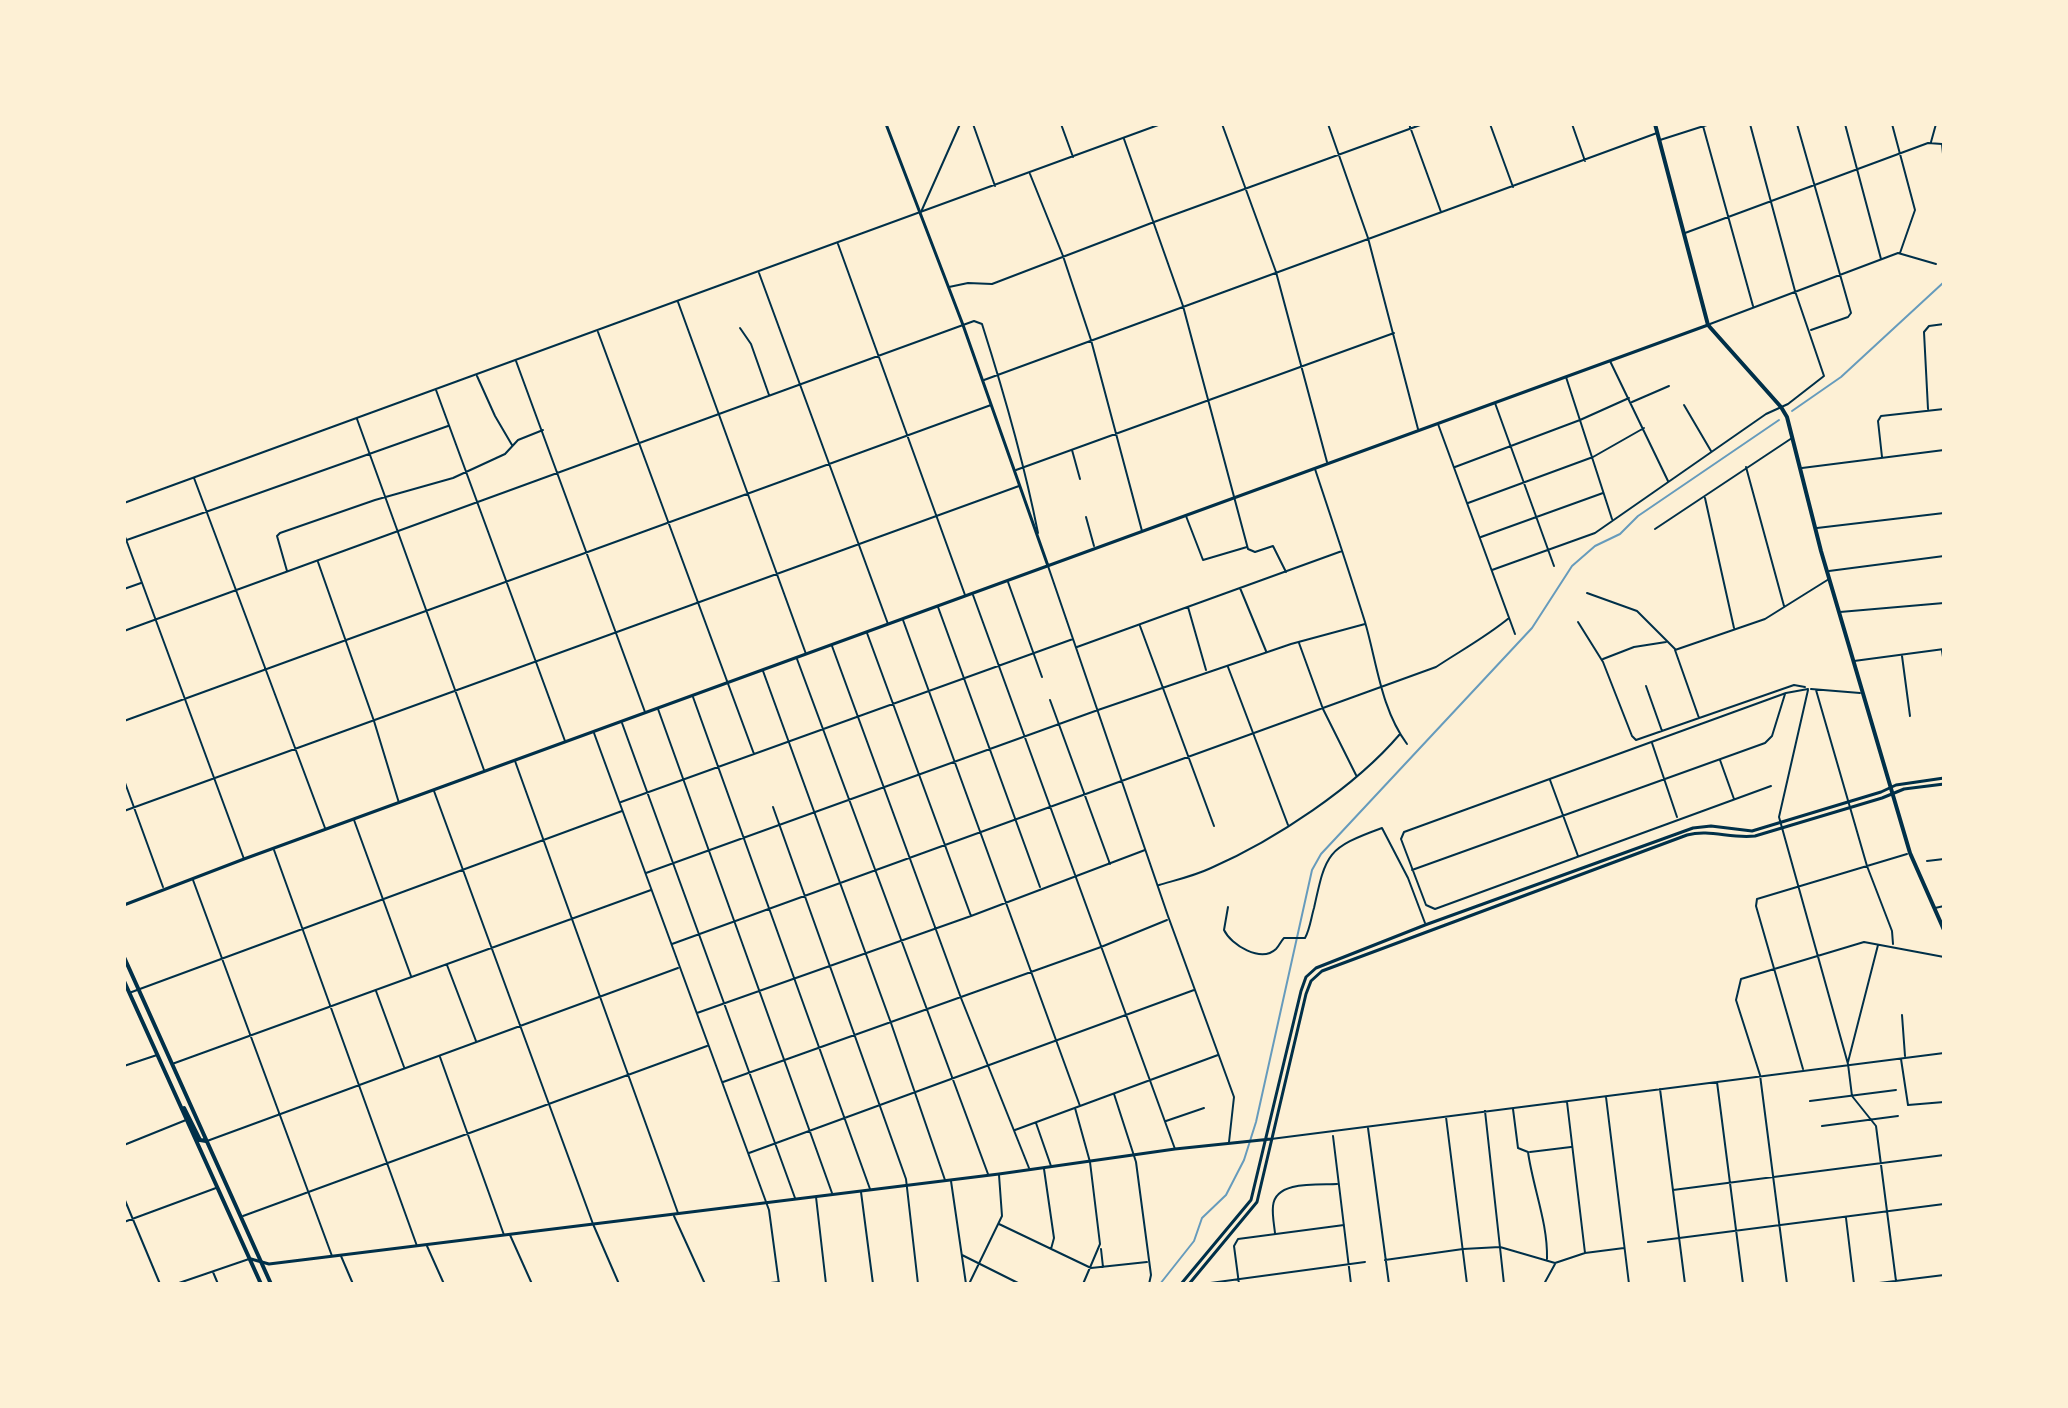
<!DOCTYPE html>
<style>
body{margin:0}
#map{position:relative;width:2068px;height:1408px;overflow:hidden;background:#fdf0d5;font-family:"DM Sans",sans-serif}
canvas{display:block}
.frame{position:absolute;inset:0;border:126px solid #fdf0d5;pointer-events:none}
</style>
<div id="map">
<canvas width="2068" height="1408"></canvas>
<div class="frame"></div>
</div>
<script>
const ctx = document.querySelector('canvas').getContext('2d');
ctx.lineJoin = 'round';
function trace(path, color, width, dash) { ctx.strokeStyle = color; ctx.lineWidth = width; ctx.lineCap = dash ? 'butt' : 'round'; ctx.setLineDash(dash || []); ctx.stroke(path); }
trace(new Path2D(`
 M 1792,411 L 1841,377 L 1944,282
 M 1160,1284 L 1194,1241 L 1202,1218 L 1226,1195 L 1244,1160 L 1256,1122 L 1312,870 L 1321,854 L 1532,628 L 1572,566 L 1595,546 L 1620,534 L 1638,516 L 1779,420`), '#669bbc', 2);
trace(new Path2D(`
 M 973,124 L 995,186
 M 1061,124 L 1073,157
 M 1222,124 L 1276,272 L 1327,462
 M 1328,124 L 1368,238 L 1418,429
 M 1409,124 L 1441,212
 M 1490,124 L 1513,187
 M 1572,124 L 1585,161
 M 1797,124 L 1851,313 L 1848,317 L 1811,330
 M 1845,124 L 1881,259
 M 1892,124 L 1915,210 L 1900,253
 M 1703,126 L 1753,306
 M 1124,139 L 1183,306 L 1248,549 L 1255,552 L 1273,546 L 1286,572
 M 1660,140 L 1710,124
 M 1931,142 L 1936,124
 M 1030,174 L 1063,256 L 1091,340 L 1142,531
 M 921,212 L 960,124
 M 1685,233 L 1928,143 L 1942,144 L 1944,164
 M 838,244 L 965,595
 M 759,273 L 888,624
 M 949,287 L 968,283 L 992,284 L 1154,222 L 1423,124
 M 678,302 L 806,654
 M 1710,324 L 1898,253 L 1936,264
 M 740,328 L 751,344 L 769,395
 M 598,332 L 754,754
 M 516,361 L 645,712
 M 1610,361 L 1668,481
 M 477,376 L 495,416 L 512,445
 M 1566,377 L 1612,519
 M 984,380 L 1657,133
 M 436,390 L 565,741
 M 1632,402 L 1669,386
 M 1495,403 L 1554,566
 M 1684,405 L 1711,451
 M 1928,409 L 1924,332 L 1929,326 L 1944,324
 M 357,419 L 484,770
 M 1438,424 L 1515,634
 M 1072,450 L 1080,479
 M 1882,457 L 1878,421 L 1881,416 L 1944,409
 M 1455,467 L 1580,420 L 1629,398
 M 1746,467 L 1784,606
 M 1802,468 L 1944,450
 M 1315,469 C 1332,520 1349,571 1365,622 C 1377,663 1381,709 1407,744
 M 1016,470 L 1394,333
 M 194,478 L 325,828
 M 1705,498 L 1734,628
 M 124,503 L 1161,124
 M 1468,503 L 1593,457 L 1644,428
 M 1186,516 L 1203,560 L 1247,547
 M 1086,517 L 1094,546
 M 1817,528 L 1944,513
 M 1655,529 L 1792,438
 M 124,534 L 244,859
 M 1481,537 L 1603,493
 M 124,541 L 448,426
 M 318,562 L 374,721 L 399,803
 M 1048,566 L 1168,916 L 1234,1097 L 1229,1142
 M 1492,570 L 1595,533 L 1766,414 L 1788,404 L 1824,376 L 1795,291 L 1750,124
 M 287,571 L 277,536 L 280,533 L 375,500 L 453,478 L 505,454 L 518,440 L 543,430
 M 1829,571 L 1944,556
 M 1008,582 L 1042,677
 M 1240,588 L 1266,651
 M 124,589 L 141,583
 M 1587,593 L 1637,611 L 1675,649
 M 973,595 L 1175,1149
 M 938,607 L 1040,887
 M 1188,607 L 1206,670
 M 1840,612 L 1944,603
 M 903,620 L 1080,1106
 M 1578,622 L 1603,662 L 1632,736 L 1636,740 L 1794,685 L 1805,687
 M 1140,626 L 1214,826
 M 124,631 L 974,321 L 982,324 C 1004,393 1024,462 1038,533
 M 867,633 L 971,916
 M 1299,643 L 1323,709 L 1356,775
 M 832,646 L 961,998 L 1029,1168
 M 1077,647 L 1342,551
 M 1942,651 L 1944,663
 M 1902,656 L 1910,716
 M 797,659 L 988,1174
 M 1603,659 L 1634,647 L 1666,642
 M 1854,661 L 1944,649
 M 1228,667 L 1288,825
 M 763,671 L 891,1023 L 945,1180
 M 1646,686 L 1662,731
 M 1811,689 L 1860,693
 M 1808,690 L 1779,817 L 1848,1064 L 1852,1096 L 1876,1126 L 1896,1281
 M 1816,690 L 1867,866 L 1892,931 L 1893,944
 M 693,697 L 870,1189
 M 1050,700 L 1110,864
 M 658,709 L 832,1193
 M 1699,718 L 1675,650 L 1765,619 L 1829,579
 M 124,721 L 991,405
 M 622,723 L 795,1198
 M 594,733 L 769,1210 L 779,1284
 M 1652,743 L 1677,817
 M 1720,760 L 1734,799
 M 515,761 L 678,1213
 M 124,780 L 163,887
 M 1550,780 L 1578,856
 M 1771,786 L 1435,909 L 1426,905 L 1401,839 L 1404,832 L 1786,693 L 1808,689
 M 434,791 L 593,1224 L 619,1284
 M 621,802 L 1073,639
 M 773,807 L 906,1179 L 918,1284
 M 124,811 L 1019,486
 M 354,820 L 411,976
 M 274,850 L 417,1246
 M 1927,861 L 1944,859
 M 1412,870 L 1765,743 L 1772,736 L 1785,694
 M 646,873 L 1098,710 L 1291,644 L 1365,624
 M 193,880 L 332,1256
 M 1159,885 C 1176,880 1194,876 1211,868 C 1275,840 1355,787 1400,734
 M 1228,907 L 1224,930 C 1231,945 1261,963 1276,949 C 1279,946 1281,941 1284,938 L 1305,938 C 1310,929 1311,918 1314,908 C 1326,853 1327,848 1382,828 L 1408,878 L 1425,923
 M 1935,908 L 1944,906
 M 672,944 L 1436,667 C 1460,651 1486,637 1509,618
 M 447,965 L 476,1041
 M 376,991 L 404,1067
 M 129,993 L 622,811
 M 697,1013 L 971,916 L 1145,850
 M 1902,1015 L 1905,1056
 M 440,1057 L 504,1235
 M 1901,1059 L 1908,1105 L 1944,1102
 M 1848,1062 L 1878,945
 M 172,1064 L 651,890
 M 124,1066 L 157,1055
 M 1803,1069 L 1756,906 L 1757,899 L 1907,854
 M 723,1082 L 1101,947 L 1167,920
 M 1717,1082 L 1743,1284
 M 1660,1089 L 1685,1284
 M 1114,1094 L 1136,1162 L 1151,1275 L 1149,1284
 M 1606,1097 L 1629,1284
 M 1810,1101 L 1896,1090
 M 1567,1102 L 1585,1253
 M 1075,1108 L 1090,1162 L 1100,1244 L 1083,1284
 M 1513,1109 L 1518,1148 L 1528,1152 C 1533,1188 1548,1223 1547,1259
 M 1485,1111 L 1504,1284
 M 1446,1117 L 1467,1284
 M 1166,1121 L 1204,1108
 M 1036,1123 L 1051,1166
 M 1822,1126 L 1898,1116
 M 1368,1128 L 1389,1284
 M 1015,1130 L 1218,1055
 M 1333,1136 L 1351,1284
 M 1271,1139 L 1944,1053
 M 207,1141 L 678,968
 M 124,1145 L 186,1120
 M 1530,1152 L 1571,1147
 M 749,1153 L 1194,990
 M 1044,1169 L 1054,1238 L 1051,1249
 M 951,1181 L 966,1284
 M 1673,1190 L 1944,1155
 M 861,1192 L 873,1284
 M 816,1197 L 826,1284
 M 124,1198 L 160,1284
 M 243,1216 L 707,1046
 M 674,1216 L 705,1284
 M 1846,1218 L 1854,1284
 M 124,1222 L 216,1188
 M 999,1224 L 1091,1268 L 1147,1262
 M 1275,1233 C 1274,1224 1272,1214 1273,1206 C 1275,1180 1319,1185 1337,1184
 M 510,1235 L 532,1284
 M 1648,1242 L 1944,1204
 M 427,1246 L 444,1284
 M 1101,1249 L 1103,1267
 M 962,1255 L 1020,1284
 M 341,1256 L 353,1284
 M 1385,1260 L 1463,1249 L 1500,1247 L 1555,1263 L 1585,1253 L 1624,1248
 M 213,1272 L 218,1284
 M 176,1284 L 249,1259
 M 762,1284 L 779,1282
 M 969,1284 L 1002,1216 L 999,1175
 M 1203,1284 L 1365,1262
 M 1239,1284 L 1234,1246 L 1238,1239 L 1344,1225
 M 1544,1284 L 1555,1264
 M 1787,1284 L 1760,1075 L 1736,1000 L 1741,979 L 1864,942 L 1944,957
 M 1871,1284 L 1944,1275`), '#003049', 2);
trace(new Path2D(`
 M 886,124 L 963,325 L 1048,566
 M 124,905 L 244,859 L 1708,325
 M 251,1259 L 269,1264 L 999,1174 L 1175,1149 L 1271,1139
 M 1181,1284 L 1251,1200 L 1301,991 L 1306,977 L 1316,968 L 1425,925 L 1693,828 L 1711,826 L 1752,831 L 1881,792 L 1896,785 L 1944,778
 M 1189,1284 L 1257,1202 L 1306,994 L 1311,981 L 1322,971 L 1687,835 C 1710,829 1731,839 1755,836 L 1882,798 L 1904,789 L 1944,784`), '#003049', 3);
trace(new Path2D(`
 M 1655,124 L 1708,325 L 1781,407 L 1787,417 L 1821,551 L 1910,853 L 1944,930
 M 124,957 L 271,1284
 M 124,981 L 261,1284
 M 184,1108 L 200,1140 L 206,1141`), '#003049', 4);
</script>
